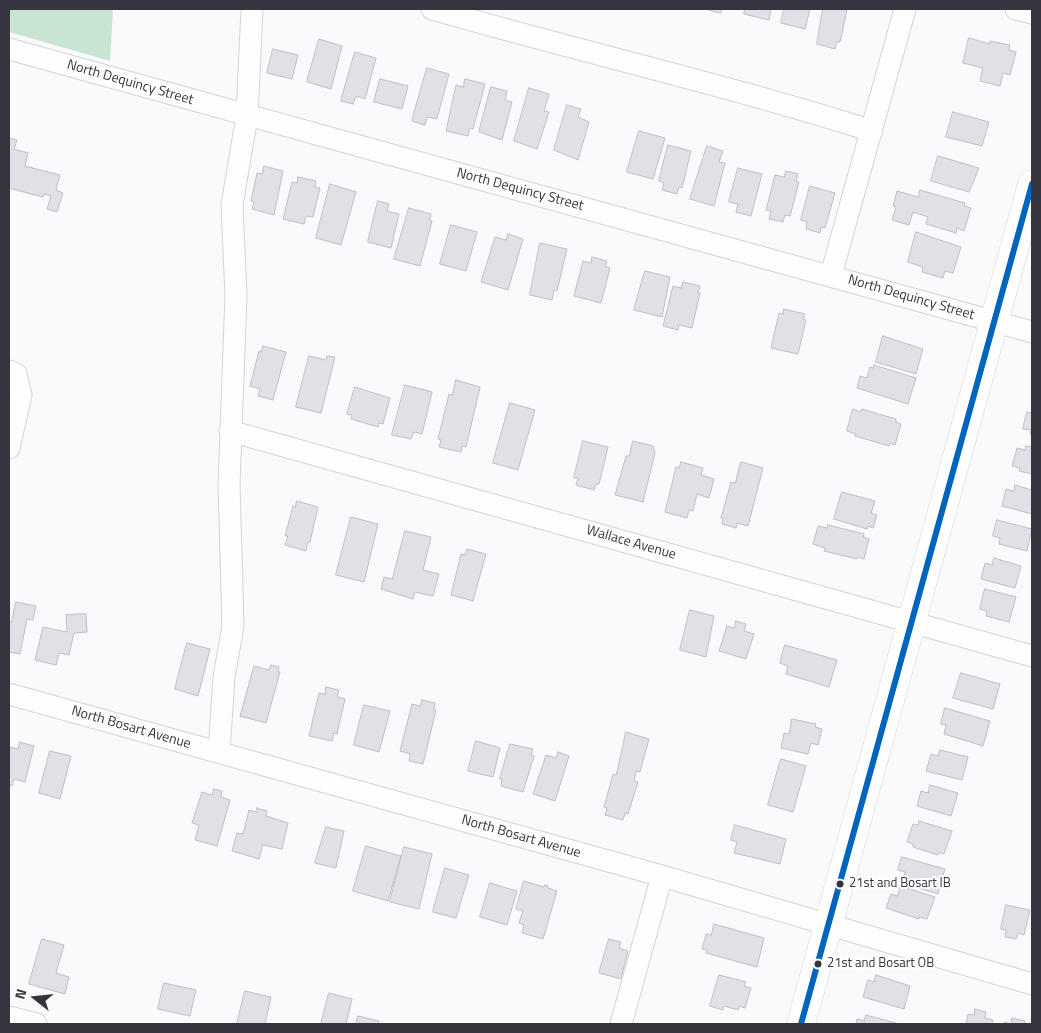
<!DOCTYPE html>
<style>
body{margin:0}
#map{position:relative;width:1041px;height:1033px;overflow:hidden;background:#faf9fc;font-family:"Titillium Web",sans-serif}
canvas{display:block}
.frame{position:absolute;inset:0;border:10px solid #36353d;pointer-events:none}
.north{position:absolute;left:10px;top:973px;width:50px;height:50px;-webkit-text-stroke:4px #fff;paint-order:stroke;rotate:286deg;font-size:14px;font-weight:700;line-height:20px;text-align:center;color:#36353d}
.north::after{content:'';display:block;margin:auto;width:18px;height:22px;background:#36353d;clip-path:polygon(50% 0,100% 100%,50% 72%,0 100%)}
</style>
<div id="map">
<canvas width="1041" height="1033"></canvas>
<div class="frame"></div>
<div class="north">N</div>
</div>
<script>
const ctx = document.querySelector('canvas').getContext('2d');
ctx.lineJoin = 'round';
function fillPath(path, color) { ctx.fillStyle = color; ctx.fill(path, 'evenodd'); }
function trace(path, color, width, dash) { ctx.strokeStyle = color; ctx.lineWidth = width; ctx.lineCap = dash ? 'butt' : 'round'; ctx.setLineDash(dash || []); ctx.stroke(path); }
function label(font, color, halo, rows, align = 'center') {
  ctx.font = font + ' "Titillium Web",sans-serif'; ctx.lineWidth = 4; ctx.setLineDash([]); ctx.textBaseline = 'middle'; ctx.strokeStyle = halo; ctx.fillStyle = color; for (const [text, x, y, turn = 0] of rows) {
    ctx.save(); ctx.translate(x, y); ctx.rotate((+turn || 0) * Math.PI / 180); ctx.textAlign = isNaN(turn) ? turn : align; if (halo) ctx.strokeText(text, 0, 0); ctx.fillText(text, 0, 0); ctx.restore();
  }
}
fillPath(new Path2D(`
 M 9,9 L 113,9 L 110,61 L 9,32 Z`), '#c8e5d4');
const building = new Path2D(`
 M 705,9 L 722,9 L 721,13 Z
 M 745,9 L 771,9 L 769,20 L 744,14 Z
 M 784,9 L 810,9 L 805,29 L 781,23 Z
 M 823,9 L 847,10 L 840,42 L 837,42 L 835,49 L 817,44 Z
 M 969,38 L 990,44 L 990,41 L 1010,45 L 1009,50 L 1016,52 L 1010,75 L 1003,73 L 1000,86 L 980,81 L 983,68 L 963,63 Z
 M 319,39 L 342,46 L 331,89 L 307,82 Z
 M 273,49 L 298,55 L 292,79 L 267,73 Z
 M 355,52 L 376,58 L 365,99 L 356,96 L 353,104 L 341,101 Z
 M 427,68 L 449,74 L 437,119 L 427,117 L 425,125 L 412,121 Z
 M 380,79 L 408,86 L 402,109 L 374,102 Z
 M 465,79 L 485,84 L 473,129 L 470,128 L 468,136 L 446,131 L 456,85 L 463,87 Z
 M 491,87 L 507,91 L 505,100 L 512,102 L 502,140 L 479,132 Z
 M 529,88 L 549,94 L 544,111 L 549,112 L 537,149 L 514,141 Z
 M 567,105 L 581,109 L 578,117 L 589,122 L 578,160 L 554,150 Z
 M 953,112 L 989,122 L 982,146 L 946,137 Z
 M 639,131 L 665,138 L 653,179 L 627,172 Z
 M 9,138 L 17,140 L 14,149 L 28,153 L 25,166 L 60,175 L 56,190 L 63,193 L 57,212 L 47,209 L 51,196 L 44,194 L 43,197 L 9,188 Z
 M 668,145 L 691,151 L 682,188 L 679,187 L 677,194 L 662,190 L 664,183 L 659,181 Z
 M 707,146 L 723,151 L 719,162 L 725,163 L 714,206 L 690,199 Z
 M 938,156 L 979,168 L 969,192 L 931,181 Z
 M 264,166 L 283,171 L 274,215 L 252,209 L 254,202 L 251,201 L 257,173 L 262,174 Z
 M 738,168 L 762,174 L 751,216 L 736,212 L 738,204 L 729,202 Z
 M 786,171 L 798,174 L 796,181 L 799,182 L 790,216 L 785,215 L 783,222 L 769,219 L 771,211 L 766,210 L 775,175 L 784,177 Z
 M 298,177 L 316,181 L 315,187 L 320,188 L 313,217 L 306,216 L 304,224 L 283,219 L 292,182 L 297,183 Z
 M 330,184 L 356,192 L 341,245 L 316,238 Z
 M 810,186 L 835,193 L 825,228 L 821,227 L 820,233 L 806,229 L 807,222 L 801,220 Z
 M 920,190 L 965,203 L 964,206 L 971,208 L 964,231 L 957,228 L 956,233 L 926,224 L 928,217 L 913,212 L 909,225 L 892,220 L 896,207 L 893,206 L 897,191 L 918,197 Z
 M 378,201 L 389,204 L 387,211 L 399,214 L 391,248 L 368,242 Z
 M 409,208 L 431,214 L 430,220 L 432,221 L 420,266 L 394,259 Z
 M 451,225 L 477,232 L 466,271 L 440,264 Z
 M 916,232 L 961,247 L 953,273 L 945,271 L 943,278 L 922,272 L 923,267 L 908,262 Z
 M 508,234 L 523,239 L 508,290 L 481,282 L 495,237 L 506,240 Z
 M 540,243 L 567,249 L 557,291 L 554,290 L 552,300 L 530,295 Z
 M 592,257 L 607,261 L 605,266 L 610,268 L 601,303 L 574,296 L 583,261 L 591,263 Z
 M 645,271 L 670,277 L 662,317 L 634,310 Z
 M 683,282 L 700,286 L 698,293 L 700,293 L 692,328 L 679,325 L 678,330 L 663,326 L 673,286 L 681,288 Z
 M 784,309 L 805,314 L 803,319 L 806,320 L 798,354 L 771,348 L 779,313 L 783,314 Z
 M 883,336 L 923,349 L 916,374 L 876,362 Z
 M 263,346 L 286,352 L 273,400 L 258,396 L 260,389 L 250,386 L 259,351 L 261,352 Z
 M 309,356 L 326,360 L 327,356 L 335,357 L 321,413 L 296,407 Z
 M 874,365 L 916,378 L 908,404 L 857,388 L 860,376 L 867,378 L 870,367 L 873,368 Z
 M 456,380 L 480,387 L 466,447 L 462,446 L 461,452 L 439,447 L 441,440 L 438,439 L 449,394 L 452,395 Z
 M 405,385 L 432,392 L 422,434 L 414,432 L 411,439 L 392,435 Z
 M 355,387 L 390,398 L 383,424 L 379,423 L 378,427 L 351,419 L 352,415 L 347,414 Z
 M 510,403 L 535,410 L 518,470 L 493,463 Z
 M 853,409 L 861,412 L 862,409 L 896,419 L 896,422 L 901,424 L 895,445 L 890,443 L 889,446 L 855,436 L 856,434 L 847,431 Z
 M 1027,412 L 1032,413 L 1032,435 L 1030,434 L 1031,430 L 1023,429 Z
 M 583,441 L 608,447 L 599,484 L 596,484 L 594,490 L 576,485 L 578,478 L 574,478 Z
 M 633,441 L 653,446 L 655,453 L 643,502 L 615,495 L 626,456 L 629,456 Z
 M 1026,446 L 1032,447 L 1032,474 L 1019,471 L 1020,468 L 1012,466 L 1017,448 L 1025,450 Z
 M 681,462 L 703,468 L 701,475 L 714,479 L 709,498 L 697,494 L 693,511 L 689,510 L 687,518 L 665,512 L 676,467 L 679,468 Z
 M 741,462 L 763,468 L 748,526 L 737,523 L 736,528 L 722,524 L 723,519 L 721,518 L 731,482 L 735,483 Z
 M 1015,485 L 1032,490 L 1032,514 L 1002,506 L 1006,489 L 1014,491 Z
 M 842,492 L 875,501 L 871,513 L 877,515 L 873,528 L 868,526 L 867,529 L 834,519 Z
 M 297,501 L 318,507 L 310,542 L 308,542 L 306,551 L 285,545 L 288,536 L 285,536 L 293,506 L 295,507 Z
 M 351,517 L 378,524 L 364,582 L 336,575 Z
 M 997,520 L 1032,529 L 1027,551 L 999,544 L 1000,538 L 993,536 Z
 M 828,525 L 864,534 L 863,537 L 869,539 L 864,559 L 858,557 L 857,559 L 824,551 L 825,548 L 813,544 L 818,526 L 827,528 Z
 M 405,531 L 431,537 L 423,570 L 439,574 L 433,596 L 415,592 L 413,599 L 381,589 L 384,577 L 392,579 Z
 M 467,549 L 486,554 L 473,601 L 451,595 L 461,554 L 465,555 Z
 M 994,558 L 1021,566 L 1015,588 L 981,579 L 985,563 L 992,565 Z
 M 985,589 L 1016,597 L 1009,622 L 986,616 L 987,611 L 980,609 Z
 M 16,602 L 36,606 L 33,620 L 27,619 L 20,654 L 9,652 L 9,622 L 11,622 Z
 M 690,610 L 714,616 L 706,657 L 680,650 Z
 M 86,614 L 87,632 L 74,633 L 69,655 L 59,653 L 56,665 L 35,660 L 43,627 L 67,632 L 66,615 Z
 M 736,621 L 746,624 L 744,631 L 754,634 L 746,659 L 719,651 L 727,626 L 734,628 Z
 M 187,643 L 210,649 L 198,696 L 175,689 Z
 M 785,645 L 837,660 L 829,687 L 786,674 L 788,666 L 780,663 Z
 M 271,665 L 279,667 L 278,672 L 280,672 L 266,723 L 240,716 L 254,666 L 269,670 Z
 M 961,673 L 1000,684 L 993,709 L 953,698 Z
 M 326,687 L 339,690 L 337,697 L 345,699 L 337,734 L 334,733 L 332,741 L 309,736 L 319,693 L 325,694 Z
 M 422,700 L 435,703 L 434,709 L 436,710 L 423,764 L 409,761 L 410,754 L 400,751 L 412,704 L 420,706 Z
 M 364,705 L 390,711 L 379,752 L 354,745 Z
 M 945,708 L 990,721 L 983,746 L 944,734 L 946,725 L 941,724 Z
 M 792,719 L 816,724 L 815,727 L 822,729 L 818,745 L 811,743 L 808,754 L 781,748 L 784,733 L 789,734 Z
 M 626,732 L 649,739 L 640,772 L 636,771 L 634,781 L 638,782 L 628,814 L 625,813 L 623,820 L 605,815 L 607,808 L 604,807 L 613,774 L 616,775 Z
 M 476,741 L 500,748 L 493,777 L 468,771 Z
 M 20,742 L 34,746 L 25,782 L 14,779 L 12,786 L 9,785 L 9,747 L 18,749 Z
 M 510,744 L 533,749 L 531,755 L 534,756 L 523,792 L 501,786 L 502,779 L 500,779 Z
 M 940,750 L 968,757 L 962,780 L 926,771 L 931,754 L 938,756 Z
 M 50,751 L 71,756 L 60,799 L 39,793 Z
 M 558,752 L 569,756 L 555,801 L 533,794 L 546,755 L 556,758 Z
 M 781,759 L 806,766 L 793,812 L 768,805 Z
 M 930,785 L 958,793 L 951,816 L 917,806 L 921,791 L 928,793 Z
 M 214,789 L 222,791 L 221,797 L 230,800 L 217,846 L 195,840 L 199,825 L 192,823 L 202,792 L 212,795 Z
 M 257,808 L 267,811 L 266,816 L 288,823 L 282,849 L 263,845 L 259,859 L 232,851 L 237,833 L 243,834 L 249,810 L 257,812 Z
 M 919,821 L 952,831 L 944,854 L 939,852 L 938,855 L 913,847 L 913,844 L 907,842 L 913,824 L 918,825 Z
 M 735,825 L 786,839 L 780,864 L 734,853 L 737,842 L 731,840 Z
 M 326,827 L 344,831 L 336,868 L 315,863 Z
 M 366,846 L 401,856 L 388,901 L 353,891 Z
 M 404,847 L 432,854 L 419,909 L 390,902 Z
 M 902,857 L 945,869 L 938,894 L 902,883 L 905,872 L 898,870 Z
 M 445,868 L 469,875 L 456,918 L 433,912 Z
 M 524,881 L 544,887 L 544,885 L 548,886 L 548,888 L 557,891 L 543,939 L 522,933 L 524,925 L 519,923 L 523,911 L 516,909 Z
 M 490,883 L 517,891 L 507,925 L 480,917 Z
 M 901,886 L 935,897 L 927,919 L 919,917 L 919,919 L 886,908 L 891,894 L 897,896 Z
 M 1006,905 L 1030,910 L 1024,935 L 1018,933 L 1016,939 L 1005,937 L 1006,930 L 1001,929 Z
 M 714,924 L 764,938 L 757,967 L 706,953 L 707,950 L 702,949 L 706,934 L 711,935 Z
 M 42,939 L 64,945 L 56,973 L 69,977 L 65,994 L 29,984 Z
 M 609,939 L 621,942 L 619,948 L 628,951 L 621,979 L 599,973 Z
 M 719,975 L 746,982 L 744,986 L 751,988 L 745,1008 L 739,1006 L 738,1010 L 724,1006 L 723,1010 L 710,1006 Z
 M 876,975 L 910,986 L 904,1009 L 863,997 L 868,980 L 874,982 Z
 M 164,983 L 196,990 L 190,1016 L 158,1009 Z
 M 245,991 L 271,997 L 265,1024 L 237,1024 Z
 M 329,993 L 352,999 L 346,1024 L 321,1024 Z
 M 975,1009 L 986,1012 L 985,1018 L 993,1020 L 992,1024 L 966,1024 L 968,1014 L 974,1015 Z
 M 866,1015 L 899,1024 L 856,1024 L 857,1019 L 864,1021 Z
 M 358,1016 L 379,1021 L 378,1024 L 356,1024 Z
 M 1012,1018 L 1025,1021 L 1025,1024 L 1003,1024 L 1004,1022 L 1011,1024 Z`);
fillPath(building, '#e1e0e6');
trace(building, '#c0bfc4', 1);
const minor = new Path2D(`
 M 432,9 C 578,51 727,85 872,131
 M 1016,9 L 1032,13
 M 9,49 L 1032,332
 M 831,275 L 905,9
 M 9,371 L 16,374 L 21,395 L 9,448
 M 230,431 L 1032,656
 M 9,694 L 662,876 L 1032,984
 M 219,752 L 224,677 L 233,626 L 229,484 L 236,296 L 232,205 L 247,116 L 252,9
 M 9,1017 L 36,1024
 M 621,1024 L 662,876`);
const major = new Path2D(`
 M 801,1024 L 1032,184`);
trace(minor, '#d4d3d8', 23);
trace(major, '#d4d3d8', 29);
trace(minor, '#fefeff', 21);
trace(major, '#fefeff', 28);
trace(new Path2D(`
 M 801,1024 L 1032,184`), '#0065bd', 6);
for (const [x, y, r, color] of [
 [840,884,4.5,"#36353d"],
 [818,964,4.5,"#36353d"]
]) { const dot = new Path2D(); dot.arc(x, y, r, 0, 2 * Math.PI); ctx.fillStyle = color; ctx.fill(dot); trace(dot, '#fff', 2); }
label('13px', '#36353d', '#fff', [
 ["21st and Bosart IB",849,884],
 ["21st and Bosart OB",827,964]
], 'left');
label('14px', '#36353d', '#fff', [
 ["North Dequincy Street",130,83,16],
 ["North Dequincy Street",520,190,15],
 ["North Dequincy Street",911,298,16],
 ["Wallace Avenue",631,543,16],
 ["North Bosart Avenue",131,728,16],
 ["North Bosart Avenue",521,837,16]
]);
</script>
